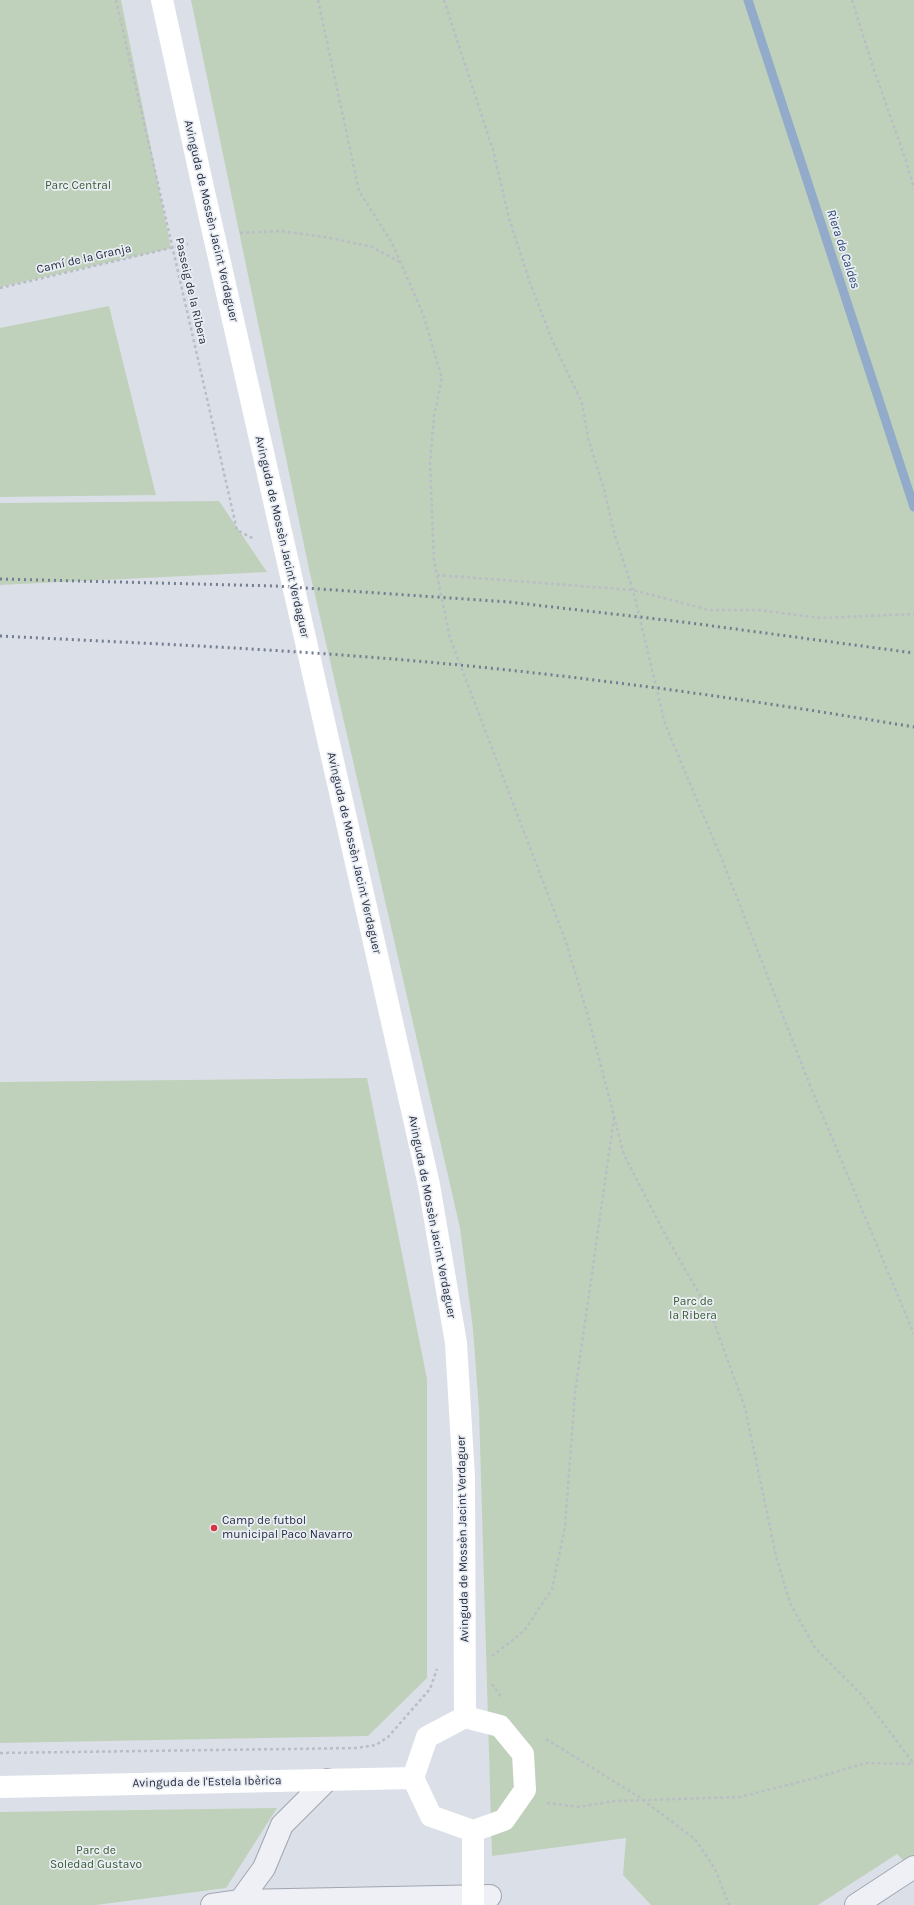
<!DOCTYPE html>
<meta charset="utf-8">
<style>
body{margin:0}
canvas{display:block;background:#dbdfe7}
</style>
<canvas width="914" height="1905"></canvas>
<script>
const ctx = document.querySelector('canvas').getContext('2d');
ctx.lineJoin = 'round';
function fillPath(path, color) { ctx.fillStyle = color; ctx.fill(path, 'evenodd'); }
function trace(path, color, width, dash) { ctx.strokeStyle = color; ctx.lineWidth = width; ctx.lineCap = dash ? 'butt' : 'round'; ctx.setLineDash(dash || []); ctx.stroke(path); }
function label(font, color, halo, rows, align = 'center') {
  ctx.font = font + ' Karla,sans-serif'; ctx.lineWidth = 3.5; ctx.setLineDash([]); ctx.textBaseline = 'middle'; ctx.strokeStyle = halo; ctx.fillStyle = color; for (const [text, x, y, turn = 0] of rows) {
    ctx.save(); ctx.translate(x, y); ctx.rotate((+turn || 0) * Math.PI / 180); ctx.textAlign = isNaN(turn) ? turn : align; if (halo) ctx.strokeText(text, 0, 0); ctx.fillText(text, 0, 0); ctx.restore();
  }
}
fillPath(new Path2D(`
 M 0,0 L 121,0 L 171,248 L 0,287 Z
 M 191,0 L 914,0 L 914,1871 L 897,1854 L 818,1905 L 651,1905 L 623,1875 L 626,1838 L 492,1856 L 479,1410 L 473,1329 L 460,1228 L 309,569 Z
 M 109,306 L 156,495 L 0,497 L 0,328 Z
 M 219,501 L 267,572 L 0,585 L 0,503 Z
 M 367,1078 L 427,1379 L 427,1678 L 368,1736 L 0,1743 L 0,1082 Z
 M 277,1808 L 226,1888 L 96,1905 L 0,1905 L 0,1812 Z`), '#c0d1bb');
trace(new Path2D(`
 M 748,0 L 914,507`), '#92abca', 9);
const street = new Path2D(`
 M 240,1901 L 490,1896
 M 212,1905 L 240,1901 L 264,1868 L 282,1825 L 327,1780
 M 856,1905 L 914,1867`);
trace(street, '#a0a6b1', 24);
trace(new Path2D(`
 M 116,0 L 237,530 L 254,539
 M 318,0 L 359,191 L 392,243 L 423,314 L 442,378 L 434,416 L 430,465 L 434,561 L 450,638 L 566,942 L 588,1016 L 624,1155 L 667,1238 L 711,1314 L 745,1408 L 776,1556 L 790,1603 L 815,1648 L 862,1695 L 914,1764
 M 444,0 L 493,150 L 509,218 L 530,283 L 553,342 L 582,403 L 588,438 L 604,489 L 615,536 L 633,590 L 665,724 L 723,862 L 809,1083 L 914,1334
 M 852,0 L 872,64 L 906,161 L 914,189
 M 240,233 L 281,231 L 325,237 L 372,247 L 400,262
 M 0,288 L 188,244
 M 437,575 L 633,590 L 709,610 L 758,610 L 821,618 L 914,614
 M 492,1656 L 524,1631 L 552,1589 L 565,1527 L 575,1393 L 614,1118
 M 492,1684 L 502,1698
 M 546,1739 L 639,1797 L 695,1839 L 715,1869 L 729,1905
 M 0,1753 L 357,1748 L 376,1745 L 388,1737 L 430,1689 L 437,1669
 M 547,1803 L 579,1807 L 614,1801 L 740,1797 L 819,1777 L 865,1763 L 914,1764`), '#b9bdc5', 2.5, [3, 3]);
trace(street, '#eef0f5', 22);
trace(new Path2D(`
 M 162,0 L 202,183 L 429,1185 L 456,1343 L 464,1478 L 465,1717
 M 465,1717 L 500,1726 L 523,1754 L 525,1790 L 504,1820 L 473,1831 L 431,1816 L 413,1778 L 427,1737 Z
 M 0,1787 L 413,1778
 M 473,1831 L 473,1905`), '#fff', 22);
trace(new Path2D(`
 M 0,579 L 276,586 L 509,602 L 683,622 L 914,653
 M 0,636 C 118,642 237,647 355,656 C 542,670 729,696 914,727`), '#737d91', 3, [2, 4]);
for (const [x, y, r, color] of [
 [214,1528,4,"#d83446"]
]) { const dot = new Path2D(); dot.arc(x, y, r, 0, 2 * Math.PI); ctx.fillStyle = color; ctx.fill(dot); trace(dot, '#eaeef4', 1.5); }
label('12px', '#365a30', '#eaeef4', [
 ["Parc Central",78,186],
 ["Parc de",693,1302],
 ["la Ribera",693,1316],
 ["Parc de",96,1851],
 ["Soledad Gustavo",96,1865]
]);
label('12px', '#242c3e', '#eaeef4', [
 ["Avinguda de Mossèn Jacint Verdaguer",211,221,77],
 ["Camí de la Granja",84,259,-13],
 ["Passeig de la Ribera",191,291,77],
 ["Avinguda de Mossèn Jacint Verdaguer",282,537,77],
 ["Avinguda de Mossèn Jacint Verdaguer",354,853,77],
 ["Avinguda de Mossèn Jacint Verdaguer",432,1217,79],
 ["Avinguda de Mossèn Jacint Verdaguer",463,1539,-91],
 ["Avinguda de l'Estela Ibèrica",207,1782,-1]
]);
label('12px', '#242c3e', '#eaeef4', [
 ["Camp de futbol",222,1521],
 ["municipal Paco Navarro",222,1535]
], 'left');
label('italic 13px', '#2b4974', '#eaeef4', [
 ["Riera de Caldes",843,249,72]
]);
</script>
